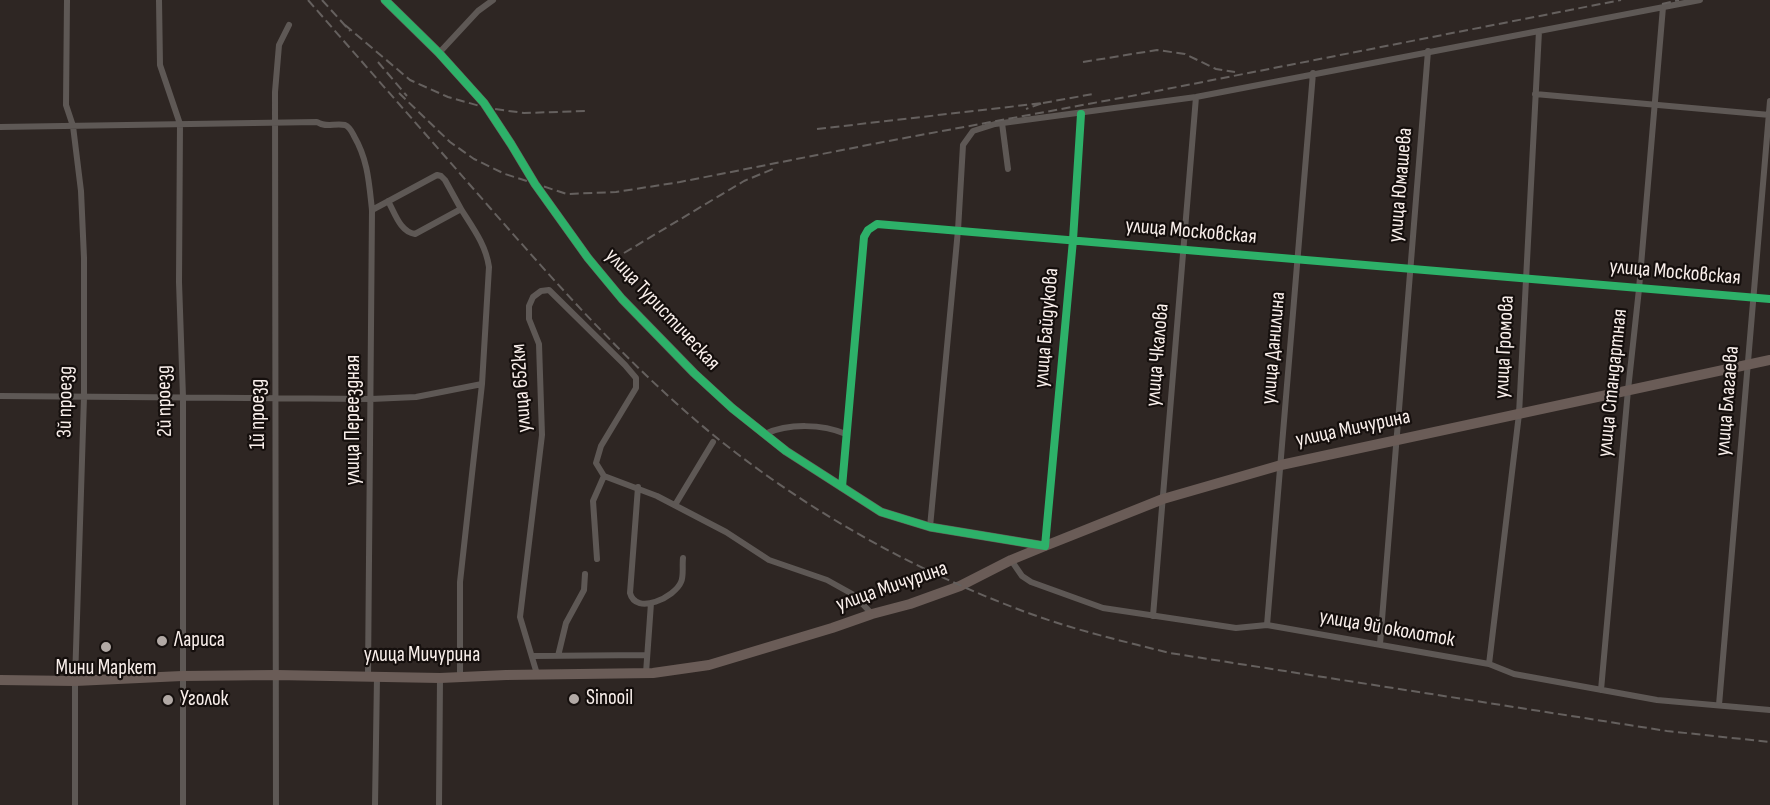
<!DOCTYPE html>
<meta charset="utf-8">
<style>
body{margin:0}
canvas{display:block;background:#2e2623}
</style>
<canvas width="1770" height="805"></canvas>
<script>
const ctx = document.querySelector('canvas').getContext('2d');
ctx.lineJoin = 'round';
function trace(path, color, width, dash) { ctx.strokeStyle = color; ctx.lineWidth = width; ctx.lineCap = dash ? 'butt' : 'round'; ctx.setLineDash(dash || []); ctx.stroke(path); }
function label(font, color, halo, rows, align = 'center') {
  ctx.font = font + ' "Sofia Sans Condensed",sans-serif'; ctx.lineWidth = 4.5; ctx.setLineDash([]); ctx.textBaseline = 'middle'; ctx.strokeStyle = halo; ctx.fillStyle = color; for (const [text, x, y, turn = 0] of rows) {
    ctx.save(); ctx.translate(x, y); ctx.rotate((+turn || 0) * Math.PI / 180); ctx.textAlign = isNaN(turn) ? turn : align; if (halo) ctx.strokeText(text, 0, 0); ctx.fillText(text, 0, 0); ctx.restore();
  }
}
trace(new Path2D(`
 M 67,0 L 66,105 L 73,126 L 81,191 L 84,258 L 84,397 L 75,681 L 75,805
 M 159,0 L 160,65 L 180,124 L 179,282 L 183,397 L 183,805
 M 439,53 L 478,11 L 493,0
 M 1535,94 L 1770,115
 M 1002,123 L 1008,169
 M 0,127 L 317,122 C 326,128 334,123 345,125 C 350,127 352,132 354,136 C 368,160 369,183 372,210 L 368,676
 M 372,210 L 437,175 L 441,176 L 445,180 L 461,209 L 415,234 C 400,232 395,213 388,201
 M 0,396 L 371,399 L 416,397 L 482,384
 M 765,434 C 789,423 822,424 846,434
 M 638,487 L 630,593 C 636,616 675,597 681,582 C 684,576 682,565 683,558
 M 842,487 L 864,237 L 868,230 L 877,224 L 1770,299
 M 675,505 L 713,442
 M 930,527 L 958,230 L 963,145 L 973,131 L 995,124 L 1196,97 L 1700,0
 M 1045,546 L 1073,240 L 1081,114
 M 597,559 L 593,501 L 604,476 L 657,496 L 726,532 L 769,560 L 827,580 L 854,595 L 872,614
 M 1011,560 L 1022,576 L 1031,582 L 1103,608 L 1236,628 L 1267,625 L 1489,664 L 1514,674 L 1657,700 L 1770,710
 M 1153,616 L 1196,97
 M 1267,625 L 1313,73
 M 1380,644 L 1428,51
 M 533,656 L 647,655
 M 558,656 L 566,623 L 584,590 L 585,574
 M 1489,664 L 1519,414 L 1539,31
 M 646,673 L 651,603
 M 537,674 L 520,617 L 542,435 L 539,344 L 529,319 L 529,306 L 533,297 L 541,291 L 549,290 L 625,365 L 636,378 L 636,388 L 601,446 L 596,463 L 604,476
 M 460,676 L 460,582 L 482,384 L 489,267 C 486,245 473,228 461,209
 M 1601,690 L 1628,390 L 1639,289 L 1663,7
 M 1719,705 L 1770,101
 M 276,805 L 275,92 L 279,45 L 289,25
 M 375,805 L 377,677
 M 439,805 L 440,678`), '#5e5855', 6);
trace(new Path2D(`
 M 385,0 L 439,53 L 484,103 L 511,144 L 535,184 L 588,258 L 622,299 L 694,373 L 732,408 L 786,451 L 881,512 L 930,527 L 1045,546`), '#645b56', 9);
trace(new Path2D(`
 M 0,680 L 75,681 L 182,676 L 276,675 L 440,678 L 506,675 L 653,673 L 709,665 L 832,628 L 872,614 L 910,604 L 960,586 L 1011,560 L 1045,546 L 1163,499 L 1281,465 L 1770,360`), '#6a5c57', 10);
trace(new Path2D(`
 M 308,0 C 369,70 430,139 491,209 C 562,290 633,370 717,438 C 807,510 908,567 1015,608 C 1066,628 1118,640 1170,653 L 1667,731 L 1770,742
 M 322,0 L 350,31
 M 1662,4 L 1679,0
 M 345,25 L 410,80 L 448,97 L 487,108 L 524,113 L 585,111
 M 378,62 L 407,96
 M 1083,62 L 1157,50 L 1185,54 L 1216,69 L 1235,72
 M 399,93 L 450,142 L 474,159 L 505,174 L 567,194 L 616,192 L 680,182 L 883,142 L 1126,97 L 1621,0
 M 1043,103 L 1093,94
 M 817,129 L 1043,103 L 1026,109
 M 624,253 L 744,181 L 773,169`), '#65605e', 2, [9, 4.5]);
trace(new Path2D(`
 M 385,0 L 439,53 L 484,103 L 511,144 L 535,184 L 588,258 L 622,299 L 694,373 L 732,408 L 786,451 L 881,512 L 930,527 L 1045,546 L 1073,240 L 1081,114
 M 842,487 L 864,237 L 868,230 L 877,224 L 1770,299`), '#2db169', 8);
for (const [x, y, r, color] of [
 [162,641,6,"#b2a9a5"],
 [106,647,6,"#b2a9a5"],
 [574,699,6,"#b2a9a5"],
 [168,700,6,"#b2a9a5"]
]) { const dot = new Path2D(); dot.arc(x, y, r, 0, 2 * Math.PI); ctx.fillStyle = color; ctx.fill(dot); trace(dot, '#150f0d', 2); }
label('21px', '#f9efeb', '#150f0d', [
 ["улица Юмашева",1401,185,-85],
 ["улица Московская",1191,232,5],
 ["улица Московская",1675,273,5],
 ["улица Туристическая",662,310,47],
 ["улица Байдукова",1047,328,-85],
 ["улица Громова",1505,347,-87],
 ["улица Данилина",1274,348,-85],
 ["улица Чкалова",1158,355,-85],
 ["улица Стандартная",1613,383,-84],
 ["улица 652км",522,388,-94],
 ["2й проезд",165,401,-91],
 ["улица Благаева",1728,401,-85],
 ["3й проезд",66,402,-89],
 ["1й проезд",259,414,-90],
 ["улица Переездная",354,420,-90],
 ["улица Мичурина",1353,429,-12],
 ["улица Мичурина",892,587,-19],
 ["улица 9й околоток",1387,629,10],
 ["улица Мичурина",422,656]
]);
label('21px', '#f9efeb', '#150f0d', [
 ["Лариса",174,641],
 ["Мини Маркет",106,669,"center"],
 ["Sinooil",586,699],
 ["Уголок",180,700]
], 'left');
</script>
